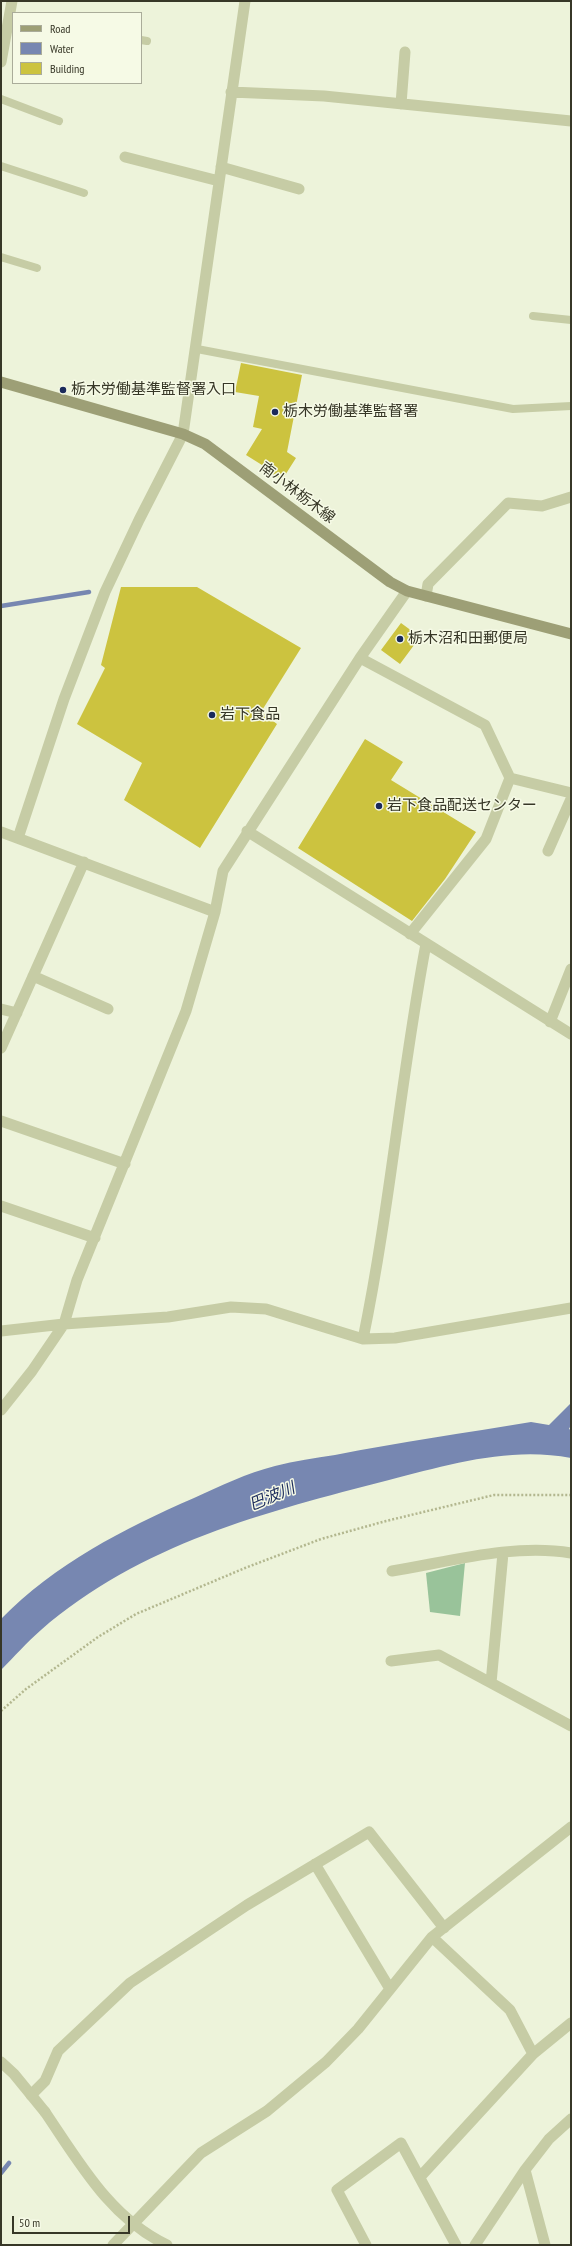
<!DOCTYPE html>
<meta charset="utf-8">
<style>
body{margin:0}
#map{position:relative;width:572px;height:2246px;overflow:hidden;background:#edf3da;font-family:"PT Sans Narrow",sans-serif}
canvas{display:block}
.frame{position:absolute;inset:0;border:2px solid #373727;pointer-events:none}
.legend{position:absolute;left:12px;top:12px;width:130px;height:72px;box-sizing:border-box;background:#f6fae6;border:1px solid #aaac9a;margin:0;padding:5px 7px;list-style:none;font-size:12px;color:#373727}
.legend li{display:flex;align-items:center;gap:8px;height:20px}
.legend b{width:20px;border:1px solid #aaac9a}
.scale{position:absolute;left:12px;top:2216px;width:118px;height:18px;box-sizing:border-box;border:2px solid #373727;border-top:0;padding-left:5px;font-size:12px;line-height:14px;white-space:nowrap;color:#373727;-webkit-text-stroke:3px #f6fae6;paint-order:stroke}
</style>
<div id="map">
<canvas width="572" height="2246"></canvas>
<div class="frame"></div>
<ul class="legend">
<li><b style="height:5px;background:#9d9f76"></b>Road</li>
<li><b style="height:11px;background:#7787b1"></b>Water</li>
<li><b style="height:11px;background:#ccc33f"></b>Building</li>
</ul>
<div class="scale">50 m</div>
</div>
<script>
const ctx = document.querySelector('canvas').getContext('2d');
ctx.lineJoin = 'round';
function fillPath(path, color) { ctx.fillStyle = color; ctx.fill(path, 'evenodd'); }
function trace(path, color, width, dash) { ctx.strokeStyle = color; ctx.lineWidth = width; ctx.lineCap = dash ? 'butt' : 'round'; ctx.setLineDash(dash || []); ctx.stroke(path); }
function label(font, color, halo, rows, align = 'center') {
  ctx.font = font + ' "PT Sans Narrow","Noto Sans JP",sans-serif'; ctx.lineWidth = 3; ctx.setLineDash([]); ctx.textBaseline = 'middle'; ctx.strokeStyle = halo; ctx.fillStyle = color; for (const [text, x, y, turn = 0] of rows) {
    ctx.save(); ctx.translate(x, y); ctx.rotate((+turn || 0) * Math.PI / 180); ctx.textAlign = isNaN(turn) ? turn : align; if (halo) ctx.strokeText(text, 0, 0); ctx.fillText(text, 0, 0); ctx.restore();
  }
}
fillPath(new Path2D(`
 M 465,1563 L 460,1616 L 430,1612 L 426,1573 Z`), '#99c39a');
fillPath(new Path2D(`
 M 571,1403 L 571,1425 L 569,1429 L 571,1430 L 571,1458 C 510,1446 447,1465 389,1480 C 265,1512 140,1544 41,1630 C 27,1642 14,1657 1,1670 L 1,1619 C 55,1564 123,1529 194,1498 C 220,1486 247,1473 275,1466 C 295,1461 315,1458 335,1455 C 400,1442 466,1433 531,1422 L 549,1425 Z`), '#7787b1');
trace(new Path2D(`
 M 1,606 L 89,592
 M 1,2173 L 9,2163`), '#7787b1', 4.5);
fillPath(new Path2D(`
 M 241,363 L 302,375 L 287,452 L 296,458 L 282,480 L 269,472 L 270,470 L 246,455 L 262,429 L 253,427 L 259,396 L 235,392 Z
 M 121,587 L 197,587 L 301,648 L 261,712 L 277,724 L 200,848 L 124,800 L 142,763 L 77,724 L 105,668 L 101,665 Z
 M 401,623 L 420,637 L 400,664 L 381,650 Z
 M 365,739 L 403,762 L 391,780 L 476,832 L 445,879 L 412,921 L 298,848 Z`), '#ccc33f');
trace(new Path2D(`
 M 1,1711 L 26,1689 L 98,1637 L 136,1614 L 245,1568 L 321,1539 L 386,1521 L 494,1495 L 571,1495`), '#b3b78f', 2.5, [2, 2]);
trace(new Path2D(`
 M 141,40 L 147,41
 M 1,99 L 59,121
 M 1,166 L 84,193
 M 1,257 L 37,268
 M 533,316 L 571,320
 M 197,349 L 513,409 L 571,406`), '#c6cca5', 8);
trace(new Path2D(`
 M 1,62 L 12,1
 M 231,92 L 324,96 L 571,121
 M 401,104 L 405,52
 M 125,157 L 219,181
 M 221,167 L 299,189
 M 426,596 L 428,584 L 508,503 L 542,506 L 571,497
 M 360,658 L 485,725 L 510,778 L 486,839 L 410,934
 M 510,778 L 571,793
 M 247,831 L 571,1034
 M 1,832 L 215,912
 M 18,838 L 64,699 L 105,592 L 139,520 L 183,434 L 245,1
 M 548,851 L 571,799
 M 33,976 L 108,1009
 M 1,1009 L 17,1013
 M 550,1022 L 571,969
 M 1,1048 L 84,862
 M 1,1121 L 125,1164
 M 1,1206 L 95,1238
 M 1,1331 L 64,1324 L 168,1317 L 231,1307 L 266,1309 L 363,1339 L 395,1338 L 571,1308
 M 363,1339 C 390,1208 401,1075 426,944
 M 1,1410 L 32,1371 L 64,1324 L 77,1280 L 186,1011 L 215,912 L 223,871 L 360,658 L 407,591
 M 392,1571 C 448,1562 514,1543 571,1553
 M 391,1661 L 439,1655 L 571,1726
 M 491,1683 L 503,1553
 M 315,1864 L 390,1989
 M 432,1937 L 510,2010 L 533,2054
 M 31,2095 L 45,2081 L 58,2051 L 130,1983 L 247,1905 L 369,1832 L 444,1928
 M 45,2112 C 79,2162 110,2218 167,2245
 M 525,2170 L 549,2139 L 571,2119
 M 420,2177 L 533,2054 L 571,2023
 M 113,2245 L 201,2153 L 267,2111 L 326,2062 L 358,2029 L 432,1937 L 571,1827
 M 366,2245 L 337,2190 L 401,2143 L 456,2245
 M 475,2245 L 525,2170 L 545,2245`), '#c6cca5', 11);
trace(new Path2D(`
 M 1,2062 L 14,2074 L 45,2112`), '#c6cca5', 11);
trace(new Path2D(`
 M 1,382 L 183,434 L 205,444 L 390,582 L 407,591 L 571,634`), '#9d9f76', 11);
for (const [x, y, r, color] of [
 [63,390,4,"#1a2a5b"],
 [275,412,4,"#1a2a5b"],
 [400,639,4,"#1a2a5b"],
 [212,715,4,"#1a2a5b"],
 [379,806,4,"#1a2a5b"]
]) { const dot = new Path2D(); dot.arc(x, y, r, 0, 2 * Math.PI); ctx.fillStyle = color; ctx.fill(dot); trace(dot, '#f6fae6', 1.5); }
label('15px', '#373727', '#f6fae6', [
 ["栃木労働基準監督署入口",71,390],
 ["栃木労働基準監督署",283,412],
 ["栃木沼和田郵便局",408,639],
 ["岩下食品",220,715],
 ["岩下食品配送センター",387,806]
], 'left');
label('15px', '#373727', '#f6fae6', [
 ["南小林栃木線",297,493,37]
]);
label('italic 16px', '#1a2a5b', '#f6fae6', [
 ["巴波川",272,1497,-23]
]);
</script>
